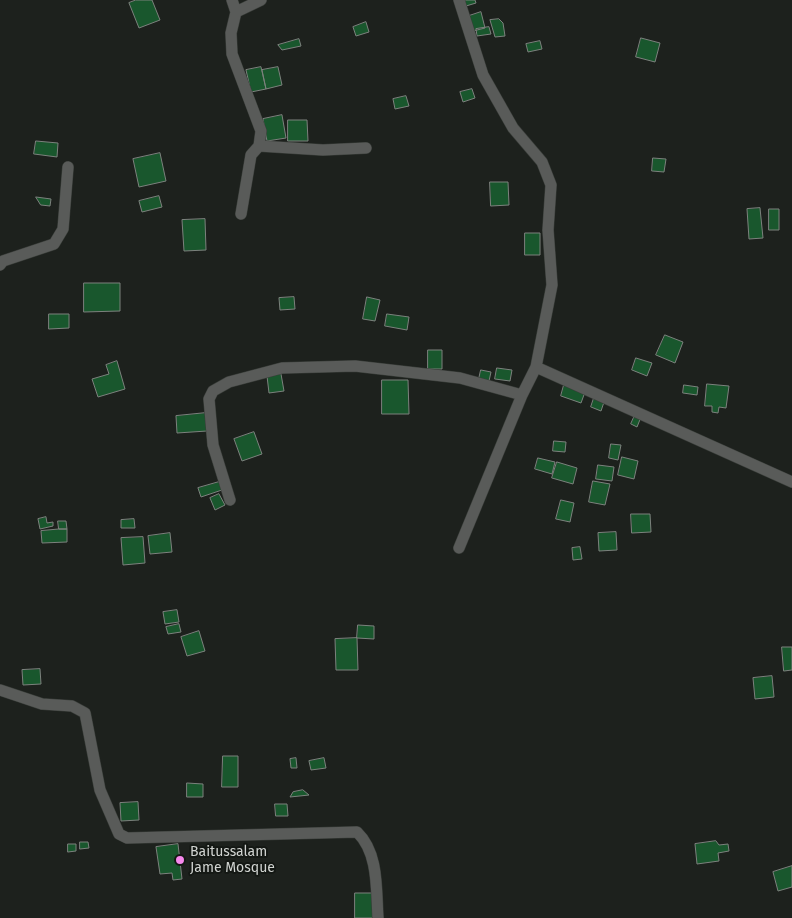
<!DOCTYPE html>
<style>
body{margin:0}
canvas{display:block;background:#1d211d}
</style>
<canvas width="792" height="918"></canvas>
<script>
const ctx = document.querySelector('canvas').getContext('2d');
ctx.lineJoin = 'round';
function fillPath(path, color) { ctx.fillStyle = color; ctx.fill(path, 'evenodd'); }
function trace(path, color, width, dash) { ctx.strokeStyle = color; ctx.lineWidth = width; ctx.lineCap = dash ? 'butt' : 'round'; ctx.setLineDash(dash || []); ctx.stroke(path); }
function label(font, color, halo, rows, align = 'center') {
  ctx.font = font + ' "Fira Sans",sans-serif'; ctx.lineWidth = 4; ctx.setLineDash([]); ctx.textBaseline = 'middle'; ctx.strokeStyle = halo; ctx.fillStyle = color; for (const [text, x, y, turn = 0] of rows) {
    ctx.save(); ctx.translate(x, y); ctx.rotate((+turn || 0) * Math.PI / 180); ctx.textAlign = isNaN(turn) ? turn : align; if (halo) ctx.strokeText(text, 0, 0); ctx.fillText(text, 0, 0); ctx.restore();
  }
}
const building = new Path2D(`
 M 136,0 L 152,0 L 160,20 L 139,28 L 129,3 Z
 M 465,0 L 475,0 L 476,3 L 466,6 Z
 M 481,12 L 485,28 L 473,31 L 469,16 Z
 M 499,19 L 503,23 L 505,36 L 495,37 L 490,20 Z
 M 366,22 L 369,32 L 356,36 L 353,27 Z
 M 489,27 L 491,34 L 477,36 L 476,29 Z
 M 641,38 L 660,43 L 655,62 L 636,57 Z
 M 299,39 L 301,46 L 282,50 L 278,45 Z
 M 540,41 L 542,49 L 528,52 L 526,44 Z
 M 261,67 L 266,89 L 251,92 L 246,70 Z
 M 278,67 L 282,85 L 266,89 L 262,70 Z
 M 472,89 L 475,98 L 463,102 L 460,92 Z
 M 406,96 L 409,106 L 395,109 L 393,99 Z
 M 282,115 L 286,138 L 267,141 L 263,119 Z
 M 288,120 L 307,120 L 308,141 L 288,141 Z
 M 36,141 L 58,143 L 57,157 L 34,154 Z
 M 160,153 L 166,181 L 139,187 L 133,159 Z
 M 653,158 L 666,159 L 664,172 L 652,171 Z
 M 490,182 L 508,182 L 509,205 L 491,206 Z
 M 159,196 L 162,207 L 142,212 L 139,201 Z
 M 36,197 L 51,199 L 50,206 L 41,205 Z
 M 760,208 L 763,238 L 749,239 L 747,209 Z
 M 769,209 L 779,209 L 779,230 L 769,230 Z
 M 205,219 L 206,250 L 184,251 L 182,220 Z
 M 525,233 L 540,233 L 540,255 L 525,255 Z
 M 84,283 L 120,283 L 120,311 L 84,312 Z
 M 294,297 L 295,309 L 280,310 L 279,298 Z
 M 367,297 L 380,300 L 375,321 L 363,319 Z
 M 49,314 L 69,314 L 69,328 L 49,329 Z
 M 387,314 L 409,317 L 407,330 L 385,326 Z
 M 665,335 L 683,342 L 675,363 L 656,355 Z
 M 428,350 L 442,350 L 442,369 L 428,369 Z
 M 636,358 L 652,363 L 647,376 L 632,370 Z
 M 117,361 L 125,389 L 98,397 L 92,379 L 109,374 L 106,365 Z
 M 497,368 L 512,370 L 510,381 L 495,379 Z
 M 481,370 L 491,372 L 489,381 L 479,379 Z
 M 281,374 L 284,391 L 269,393 L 267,376 Z
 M 382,380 L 408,380 L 409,414 L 382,414 Z
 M 707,384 L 729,386 L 726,408 L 719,407 L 718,413 L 712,412 L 712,406 L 705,406 Z
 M 564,385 L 585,392 L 581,403 L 561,396 Z
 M 684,385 L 698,387 L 697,395 L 683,393 Z
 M 594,398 L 604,402 L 601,411 L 591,407 Z
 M 206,413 L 207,431 L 177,433 L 176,416 Z
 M 635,415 L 641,417 L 637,427 L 631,424 Z
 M 254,432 L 262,454 L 242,461 L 234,439 Z
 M 554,441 L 566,442 L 565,452 L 553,451 Z
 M 611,444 L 621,445 L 618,460 L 609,458 Z
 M 622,457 L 638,461 L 634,479 L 618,475 Z
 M 538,458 L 555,462 L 552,474 L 535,469 Z
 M 557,462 L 577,468 L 573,484 L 552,478 Z
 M 598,465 L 614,467 L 612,481 L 596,479 Z
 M 593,481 L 610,484 L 605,505 L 589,502 Z
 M 219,482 L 222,490 L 201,497 L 198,488 Z
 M 219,494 L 225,505 L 215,510 L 210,498 Z
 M 561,500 L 574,503 L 570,522 L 556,519 Z
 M 631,514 L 650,514 L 651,532 L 632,533 Z
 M 46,517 L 47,523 L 53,522 L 53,526 L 40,529 L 38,519 Z
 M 134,519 L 135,528 L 121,528 L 121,520 Z
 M 58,521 L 66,521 L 67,529 L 59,529 Z
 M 59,529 L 67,529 L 67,542 L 42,543 L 41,531 Z
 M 616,532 L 617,550 L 599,551 L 598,533 Z
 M 170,533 L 172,552 L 150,554 L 148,536 Z
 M 143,537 L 145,563 L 123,565 L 121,538 Z
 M 580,547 L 582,559 L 573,560 L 572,548 Z
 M 177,610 L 179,622 L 165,624 L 163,612 Z
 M 179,624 L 181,632 L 168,634 L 166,627 Z
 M 358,625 L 374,626 L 374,639 L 357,638 Z
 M 199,631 L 205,651 L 187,656 L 181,637 Z
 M 357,638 L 358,670 L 336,670 L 335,639 Z
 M 782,647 L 792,647 L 792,670 L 784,671 Z
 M 40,669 L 41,684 L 23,685 L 22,670 Z
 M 772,676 L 774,697 L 755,699 L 753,678 Z
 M 223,756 L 238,756 L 238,787 L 222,787 Z
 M 296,758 L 297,768 L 291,768 L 290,759 Z
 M 324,758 L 326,768 L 311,770 L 309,761 Z
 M 187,783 L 203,784 L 203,797 L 187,797 Z
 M 303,790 L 309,795 L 290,797 L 293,792 Z
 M 138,802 L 139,820 L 121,821 L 120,803 Z
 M 275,804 L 287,804 L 288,816 L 276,816 Z
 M 716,841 L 719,845 L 728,844 L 729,851 L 718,853 L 719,861 L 697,864 L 695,844 Z
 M 80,842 L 88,842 L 89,848 L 80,849 Z
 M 68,844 L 76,844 L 76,851 L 68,852 Z
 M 178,844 L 182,879 L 173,880 L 172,873 L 160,874 L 156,847 Z
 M 792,866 L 792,887 L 778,891 L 773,872 Z
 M 355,893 L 374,893 L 375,918 L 355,918 Z`);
fillPath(building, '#19572d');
trace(building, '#7c817d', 1);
const minor = new Path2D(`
 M 232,0 L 236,12 L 231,33 L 232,54 L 261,131 L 259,146 L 251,155 L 241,214
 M 459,0 L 483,75 L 513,128 L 542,162 L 551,185 L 548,230 L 552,285 L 536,367
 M 236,12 L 261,0
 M 259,146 L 323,150 L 366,148
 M 0,265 L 3,261 L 54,244 L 63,229 L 68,167
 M 230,500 L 213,445 L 209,399 L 213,391 L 229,382 L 282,368 L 355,366 L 460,378 L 522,395
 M 459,548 L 522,395 L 536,367 L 792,482
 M 0,690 L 42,704 L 72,706 L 85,713 L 100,790 L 119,834 L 127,838 L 357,832 C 379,853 376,890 378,918`);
trace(minor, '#3a3e3a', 12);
trace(minor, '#595b59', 11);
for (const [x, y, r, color] of [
 [180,860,5,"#f688ec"]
]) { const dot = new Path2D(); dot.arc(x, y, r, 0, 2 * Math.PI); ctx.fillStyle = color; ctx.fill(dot); trace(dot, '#141814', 2); }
label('14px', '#d1d4d1', '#141814', [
 ["Baitussalam",190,852],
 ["Jame Mosque",190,868]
], 'left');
</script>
